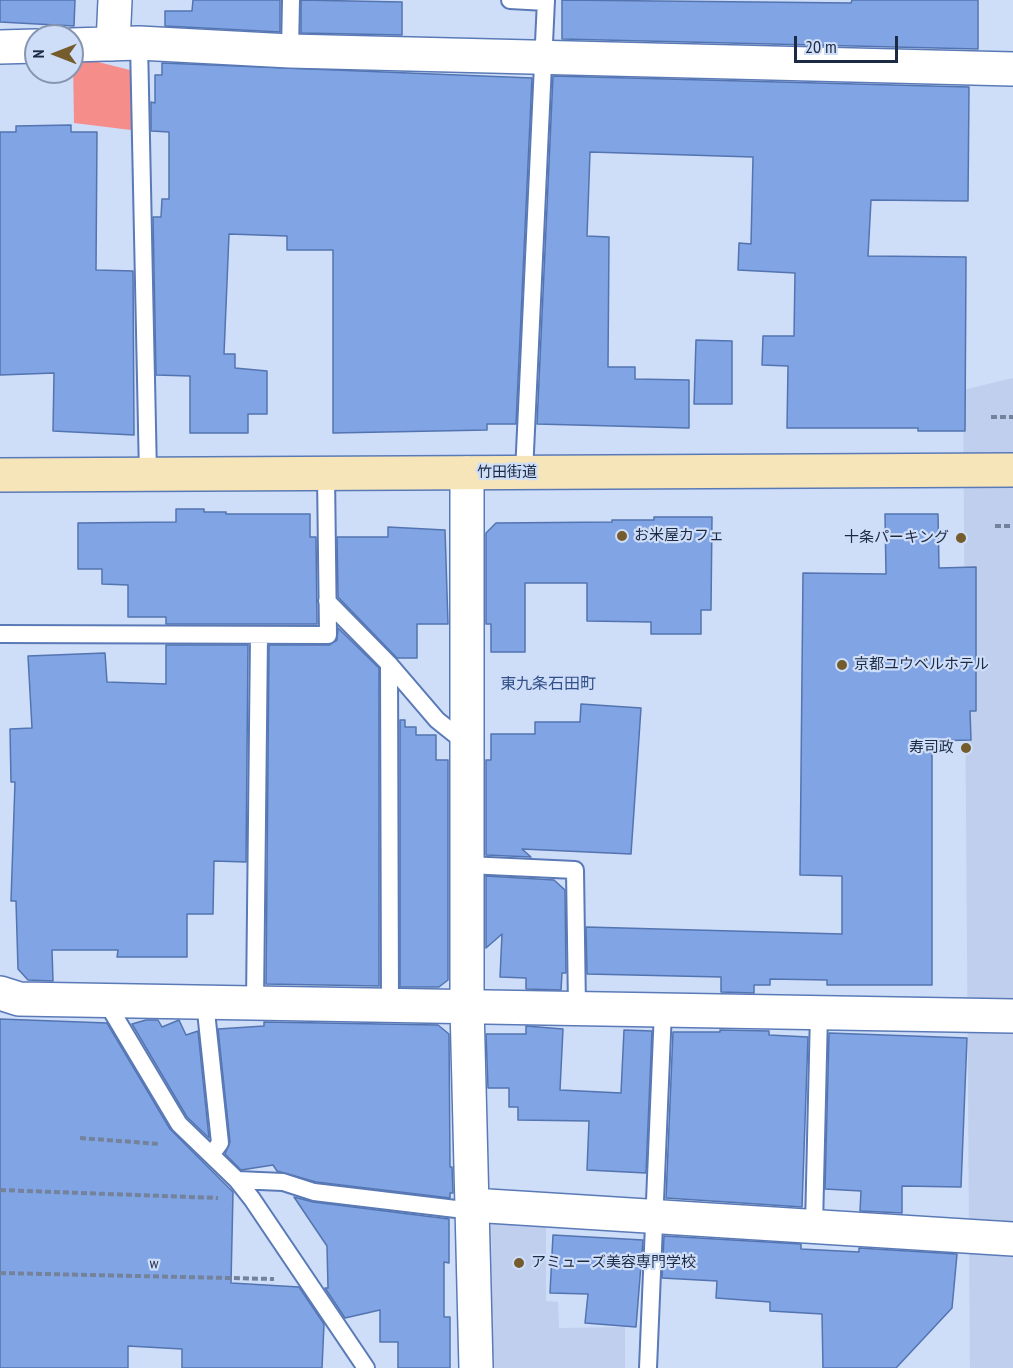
<!DOCTYPE html>
<meta charset="utf-8">
<style>
body{margin:0}
#map{position:relative;width:1013px;height:1368px;overflow:hidden;background:#ceddf8;font-family:"PT Sans Narrow",sans-serif}
canvas{display:block}
.north{position:absolute;left:24px;top:24px;width:60px;height:60px;box-sizing:border-box;background:#ceddf8;border:2px solid #8795b0;border-radius:50%;rotate:270deg;font-size:16px;font-weight:700;line-height:24px;text-align:center;color:#1d2a44}
.north::after{content:'';display:block;margin:auto;width:21px;height:27px;background:#755c2d;clip-path:polygon(50% 0,100% 100%,50% 72%,0 100%)}
.scale{position:absolute;left:794px;top:36px;width:104px;height:27px;box-sizing:border-box;border:3px solid #1d2a44;border-top:0;padding-left:8px;font-size:18px;line-height:21px;white-space:nowrap;color:#1d2a44;-webkit-text-stroke:4px #ceddf8;paint-order:stroke}
</style>
<div id="map">
<canvas width="1013" height="1368"></canvas>
<div class="north">N</div>
<div class="scale">20 m</div>
</div>
<script>
const ctx = document.querySelector('canvas').getContext('2d');
ctx.lineJoin = 'round';
function fillPath(path, color) { ctx.fillStyle = color; ctx.fill(path, 'evenodd'); }
function trace(path, color, width, dash) { ctx.strokeStyle = color; ctx.lineWidth = width; ctx.lineCap = dash ? 'butt' : 'round'; ctx.setLineDash(dash || []); ctx.stroke(path); }
function label(font, color, halo, rows, align = 'center') {
  ctx.font = font + ' "PT Sans Narrow","Noto Sans JP",sans-serif'; ctx.lineWidth = 4.5; ctx.setLineDash([]); ctx.textBaseline = 'middle'; ctx.strokeStyle = halo; ctx.fillStyle = color; for (const [text, x, y, turn = 0] of rows) {
    ctx.save(); ctx.translate(x, y); ctx.rotate((+turn || 0) * Math.PI / 180); ctx.textAlign = isNaN(turn) ? turn : align; if (halo) ctx.strokeText(text, 0, 0); ctx.fillText(text, 0, 0); ctx.restore();
  }
}
fillPath(new Path2D(`
 M 1013,378 L 1013,1368 L 970,1368 L 963,390 Z
 M 491,1224 L 546,1224 L 546,1301 L 558,1302 L 559,1328 L 625,1327 L 625,1368 L 493,1368 Z`), '#bfcfed');
fillPath(new Path2D(`
 M 73,61 L 98,62 L 134,71 L 131,130 L 74,123 Z`), '#f58d8a');
const building = new Path2D(`
 M 0,0 L 75,0 L 74,26 L 0,22 Z
 M 193,0 L 280,0 L 280,32 L 165,26 L 165,11 L 192,11 Z
 M 301,0 L 402,2 L 402,35 L 301,33 Z
 M 562,0 L 851,3 L 852,0 L 978,0 L 978,49 L 562,39 Z
 M 162,63 L 532,78 L 516,424 L 487,424 L 487,430 L 333,433 L 333,250 L 287,250 L 287,236 L 229,234 L 224,354 L 235,354 L 235,368 L 267,371 L 267,414 L 248,414 L 248,433 L 190,433 L 190,376 L 156,375 L 153,217 L 161,217 L 162,199 L 169,199 L 169,132 L 151,131 L 151,102 L 155,103 L 155,75 L 162,75 Z
 M 553,76 L 969,87 L 968,201 L 871,200 L 868,256 L 966,257 L 965,431 L 918,431 L 918,428 L 787,428 L 788,366 L 762,365 L 763,336 L 794,336 L 795,273 L 738,270 L 739,243 L 751,244 L 753,157 L 590,152 L 587,236 L 609,237 L 608,367 L 635,367 L 635,379 L 689,380 L 689,428 L 537,424 Z
 M 71,125 L 71,132 L 97,132 L 96,270 L 133,271 L 134,435 L 53,431 L 54,373 L 0,375 L 0,132 L 16,132 L 16,126 Z
 M 696,340 L 732,341 L 732,404 L 694,404 Z
 M 176,509 L 204,509 L 204,512 L 226,512 L 226,514 L 310,514 L 310,537 L 316,537 L 317,624 L 166,624 L 166,617 L 128,617 L 128,585 L 102,584 L 102,569 L 78,569 L 78,523 L 176,522 Z
 M 885,514 L 938,514 L 939,568 L 976,567 L 976,711 L 970,711 L 971,740 L 932,741 L 932,985 L 827,985 L 827,980 L 770,979 L 770,985 L 754,985 L 754,993 L 721,992 L 721,977 L 587,974 L 586,927 L 842,934 L 842,876 L 800,875 L 803,573 L 886,574 Z
 M 654,517 L 712,517 L 711,610 L 701,610 L 701,634 L 651,634 L 651,622 L 587,621 L 587,583 L 525,583 L 525,652 L 491,652 L 491,624 L 486,624 L 486,533 L 496,523 L 612,522 L 612,520 L 654,520 Z
 M 388,527 L 445,530 L 448,624 L 417,624 L 417,658 L 397,658 L 338,597 L 337,537 L 388,537 Z
 M 338,628 L 379,668 L 379,986 L 266,984 L 269,645 L 329,645 L 337,640 Z
 M 166,645 L 248,645 L 246,862 L 214,861 L 213,914 L 187,914 L 187,957 L 117,957 L 118,950 L 52,950 L 53,981 L 28,980 L 18,969 L 16,901 L 11,901 L 15,782 L 11,782 L 10,729 L 32,728 L 28,656 L 105,653 L 107,682 L 166,684 Z
 M 581,704 L 641,708 L 631,854 L 522,849 L 531,857 L 486,855 L 486,760 L 491,760 L 491,734 L 535,734 L 535,722 L 580,722 Z
 M 400,720 L 405,720 L 405,727 L 416,727 L 416,735 L 436,735 L 436,760 L 448,760 L 448,980 L 439,987 L 400,987 Z
 M 486,876 L 554,880 L 565,890 L 566,973 L 562,973 L 561,990 L 526,989 L 526,978 L 500,977 L 502,934 L 486,948 Z
 M 0,1019 L 107,1023 L 170,1129 L 233,1192 L 231,1283 L 299,1287 L 324,1324 L 322,1368 L 182,1368 L 182,1349 L 128,1346 L 128,1368 L 0,1368 Z
 M 146,1020 L 158,1020 L 162,1027 L 179,1020 L 186,1035 L 198,1031 L 209,1138 L 187,1117 L 132,1024 Z
 M 264,1022 L 438,1025 L 449,1034 L 450,1167 L 452,1167 L 453,1193 L 450,1193 L 450,1198 L 316,1182 L 277,1171 L 273,1165 L 241,1170 L 225,1154 L 230,1142 L 218,1029 L 264,1026 Z
 M 526,1026 L 563,1029 L 560,1090 L 621,1093 L 624,1030 L 652,1031 L 646,1173 L 587,1170 L 589,1121 L 518,1120 L 518,1107 L 509,1107 L 509,1088 L 488,1088 L 486,1034 L 526,1034 Z
 M 720,1030 L 769,1031 L 769,1035 L 808,1037 L 802,1207 L 666,1198 L 673,1032 L 720,1032 Z
 M 829,1033 L 967,1038 L 961,1187 L 902,1186 L 902,1213 L 860,1211 L 861,1191 L 825,1189 Z
 M 294,1197 L 313,1202 L 449,1219 L 449,1263 L 444,1262 L 444,1317 L 450,1317 L 450,1368 L 398,1368 L 398,1342 L 380,1342 L 380,1310 L 345,1318 L 325,1288 L 328,1288 L 327,1246 Z
 M 553,1235 L 643,1240 L 636,1327 L 585,1323 L 588,1294 L 550,1293 Z
 M 664,1236 L 801,1244 L 801,1249 L 859,1252 L 859,1248 L 957,1254 L 952,1308 L 896,1368 L 823,1368 L 822,1314 L 770,1311 L 770,1302 L 716,1298 L 717,1281 L 662,1278 Z`);
fillPath(building, '#81a4e4');
trace(building, '#5374b0', 1.5);
const lane = new Path2D(`
 M 510,0 L 546,2
 M 139,43 L 148,475
 M 290,51 L 291,0
 M 524,473 L 546,0
 M 327,601 L 389,664 L 437,720 L 467,744
 M 0,634 L 328,635 L 326,474
 M 389,664 L 390,1006
 M 467,865 L 575,870 L 577,1008
 M 105,1000 L 179,1124 L 237,1180 L 252,1199 L 366,1368
 M 205,1002 L 220,1143 L 211,1155
 M 255,1003 L 259,635
 M 237,1180 L 283,1182 L 314,1192 L 456,1209 L 472,1205
 M 814,1226 L 819,1013
 M 648,1368 L 663,1010`);
const street = new Path2D(`
 M 113,44 L 115,0
 M 72,45 L 139,43 L 290,51 L 1013,69
 M 0,47 L 36,46
 M 467,473 L 467,1006 L 476,1368
 M 0,993 L 19,999 L 1013,1016
 M 472,1205 L 1013,1239`);
const secondary = new Path2D(`
 M 0,475 L 1013,470`);
trace(lane, '#5a7ab7', 20);
trace(street, '#5a7ab7', 36);
trace(secondary, '#5a7ab7', 36);
trace(new Path2D(`
 M 991,417 L 1013,417
 M 995,526 L 1013,526
 M 80,1138 L 160,1144
 M 0,1190 L 218,1198
 M 0,1273 L 274,1279`), '#74829c', 4, [6, 3]);
trace(lane, '#fff', 16);
trace(street, '#fff', 33);
trace(secondary, '#f7e5ba', 33);
for (const [x, y, r, color] of [
 [622,536,6,"#755c2d"],
 [961,538,6,"#755c2d"],
 [842,665,6,"#755c2d"],
 [966,748,6,"#755c2d"],
 [519,1263,6,"#755c2d"]
]) { const dot = new Path2D(); dot.arc(x, y, r, 0, 2 * Math.PI); ctx.fillStyle = color; ctx.fill(dot); trace(dot, '#ceddf8', 2); }
label('15px', '#1d2a44', '#ceddf8', [
 ["竹田街道",507,473],
 ["w",154,1264,1]
]);
label('15px', '#1d2a44', '#ceddf8', [
 ["お米屋カフェ",634,536],
 ["十条パーキング",949,538,"right"],
 ["京都ユウベルホテル",854,665],
 ["寿司政",954,748,"right"],
 ["アミューズ美容専門学校",531,1263]
], 'left');
label('16px', '#33518a', '#ceddf8', [
 ["東九条石田町",548,684]
]);
</script>
